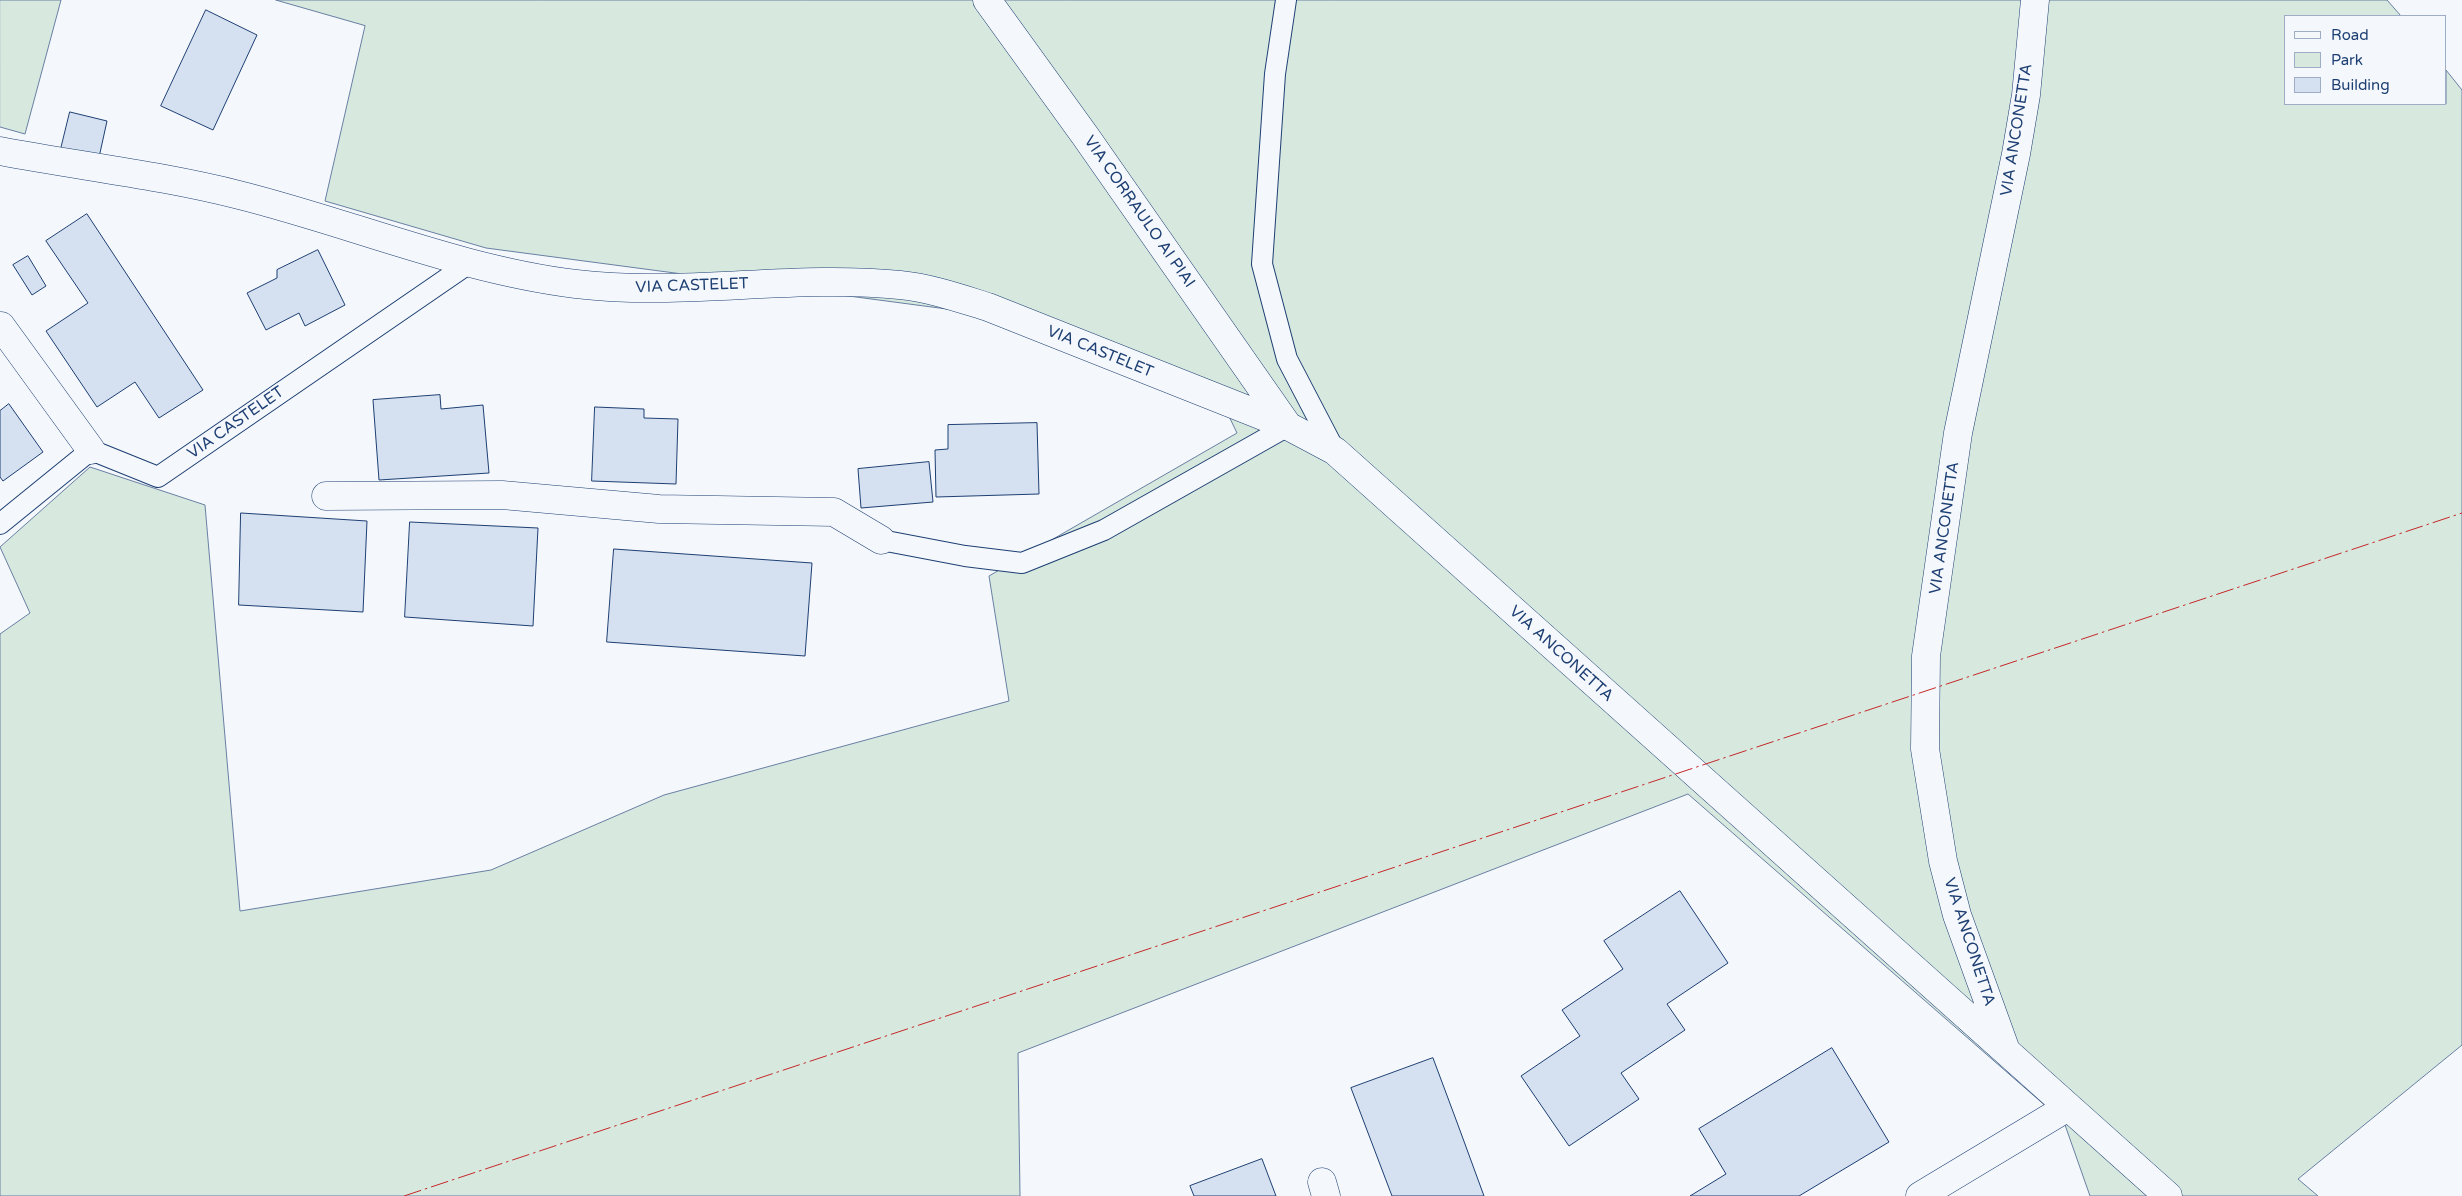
<!DOCTYPE html>
<style>
body{margin:0}
#map{position:relative;width:2462px;height:1196px;overflow:hidden;background:#f4f7fb;font-family:"Varela Round",sans-serif}
canvas{display:block}
.legend{position:absolute;left:2284px;top:15px;width:162px;height:90px;box-sizing:border-box;background:#f4f7fb;border:1px solid #9eadc5;margin:0;padding:6px 9px;list-style:none;font-size:15px;color:#1d3f73}
.legend li{display:flex;align-items:center;gap:10px;height:25px}
.legend b{width:25px;border:1px solid #9eadc5}
</style>
<div id="map">
<canvas width="2462" height="1196"></canvas>
<ul class="legend">
<li><b style="height:6px;background:#f4f7fb"></b>Road</li>
<li><b style="height:14px;background:#d7e8df"></b>Park</li>
<li><b style="height:14px;background:#d5e0f0"></b>Building</li>
</ul>
</div>
<script>
const ctx = document.querySelector('canvas').getContext('2d');
ctx.lineJoin = 'round';
function fillPath(path, color) { ctx.fillStyle = color; ctx.fill(path, 'evenodd'); }
function trace(path, color, width, dash) { ctx.strokeStyle = color; ctx.lineWidth = width; ctx.lineCap = dash ? 'butt' : 'round'; ctx.setLineDash(dash || []); ctx.stroke(path); }
function label(font, color, halo, rows, align = 'center') {
  ctx.font = font + ' "Varela Round",sans-serif'; ctx.lineWidth = 4; ctx.setLineDash([]); ctx.textBaseline = 'middle'; ctx.strokeStyle = halo; ctx.fillStyle = color; for (const [text, x, y, turn = 0] of rows) {
    ctx.save(); ctx.translate(x, y); ctx.rotate((+turn || 0) * Math.PI / 180); ctx.textAlign = isNaN(turn) ? turn : align; if (halo) ctx.strokeText(text, 0, 0); ctx.fillText(text, 0, 0); ctx.restore();
  }
}
const green = new Path2D(`
 M 0,0 L 61,0 L 25,134 L 0,127 Z
 M 276,0 L 2387,0 L 2401,16 L 2286,16 L 2286,104 L 2446,104 L 2446,70 L 2462,90 L 2462,1045 L 2298,1179 L 2318,1196 L 2090,1196 L 2064,1122 L 1688,794 L 1018,1053 L 1020,1196 L 0,1196 L 0,634 L 30,613 L 0,547 L 90,467 L 205,505 L 240,911 L 491,870 L 664,795 L 1009,701 L 989,576 L 1237,433 L 1212,381 L 1045,322 L 486,248 L 325,201 L 365,26 Z`);
fillPath(green, '#d7e8df');
trace(green, '#687fa3', 1);
const building = new Path2D(`
 M 206,10 L 257,35 L 213,130 L 161,106 Z
 M 70,112 L 107,121 L 98,162 L 60,153 Z
 M 87,214 L 203,390 L 159,418 L 135,382 L 97,407 L 46,331 L 88,303 L 46,241 Z
 M 318,250 L 345,305 L 305,326 L 299,313 L 266,330 L 247,293 L 277,278 L 277,270 Z
 M 28,256 L 46,286 L 32,295 L 13,265 Z
 M 440,395 L 441,409 L 483,405 L 489,473 L 379,480 L 373,400 Z
 M 9,404 L 43,452 L 3,481 L 0,477 L 0,411 Z
 M 595,407 L 644,409 L 644,418 L 678,419 L 676,484 L 592,481 Z
 M 1037,423 L 1039,494 L 936,497 L 935,450 L 948,449 L 948,425 Z
 M 929,462 L 933,502 L 861,508 L 858,469 Z
 M 241,513 L 367,521 L 363,612 L 239,605 Z
 M 410,522 L 538,528 L 533,626 L 405,617 Z
 M 614,549 L 812,563 L 805,656 L 607,642 Z
 M 1680,891 L 1728,963 L 1667,1004 L 1685,1030 L 1621,1073 L 1639,1099 L 1569,1146 L 1521,1076 L 1580,1036 L 1562,1010 L 1623,969 L 1604,941 Z
 M 1832,1048 L 1889,1142 L 1799,1196 L 1690,1196 L 1726,1174 L 1699,1129 Z
 M 1433,1058 L 1458,1125 L 1484,1196 L 1392,1196 L 1351,1088 Z
 M 1262,1159 L 1276,1196 L 1194,1196 L 1190,1186 Z`);
fillPath(building, '#d5e0f0');
trace(building, '#1d3f73', 1);
const service = new Path2D(`
 M 1286,0 L 1275,74 L 1262,264 L 1287,359 L 1335,451
 M 0,524 L 91,450 L 158,477 L 471,262
 M 881,540 L 965,556 L 1022,563 L 1104,530 L 1288,426`);
const pedestrian = new Path2D(`
 M 0,327 L 1,326 L 91,450
 M 326,496 L 502,495 L 659,509 L 834,512 L 881,540`);
const minor = new Path2D(`
 M 987,0 L 1086,137 L 1288,426
 M 0,151 C 79,166 160,175 239,195 C 351,223 461,270 576,284 C 684,297 792,274 900,285 C 930,288 959,298 988,307 L 1288,426 L 1335,451 L 2168,1196
 M 2005,1048 L 1957,915 L 1943,861 L 1925,749 L 1926,656 L 1958,433 L 2016,154 L 2026,95 L 2035,0
 M 1322,1182 L 1326,1196
 M 1920,1196 L 2068,1107`);
trace(service, '#1d3f73', 22);
trace(pedestrian, '#1d3f73', 29);
trace(minor, '#1d3f73', 29);
trace(service, '#f4f7fb', 20);
trace(pedestrian, '#f4f7fb', 28);
trace(minor, '#f4f7fb', 28);
trace(new Path2D(`
 M 404,1196 L 2462,513`), '#c62828', 1, [18, 4, 2.5, 4]);
label('16px', '#1d3f73', '#f4f7fb', [
 ["VIA ANCONETTA",2017,130,-81],
 ["VIA CORRAULO AI PIAI",1139,212,55],
 ["VIA CASTELET",692,286,-2],
 ["VIA CASTELET",1100,352,22],
 ["VIA CASTELET",236,423,-35],
 ["VIA ANCONETTA",1945,528,-82],
 ["VIA ANCONETTA",1561,654,42],
 ["VIA ANCONETTA",1969,942,72]
]);
</script>
